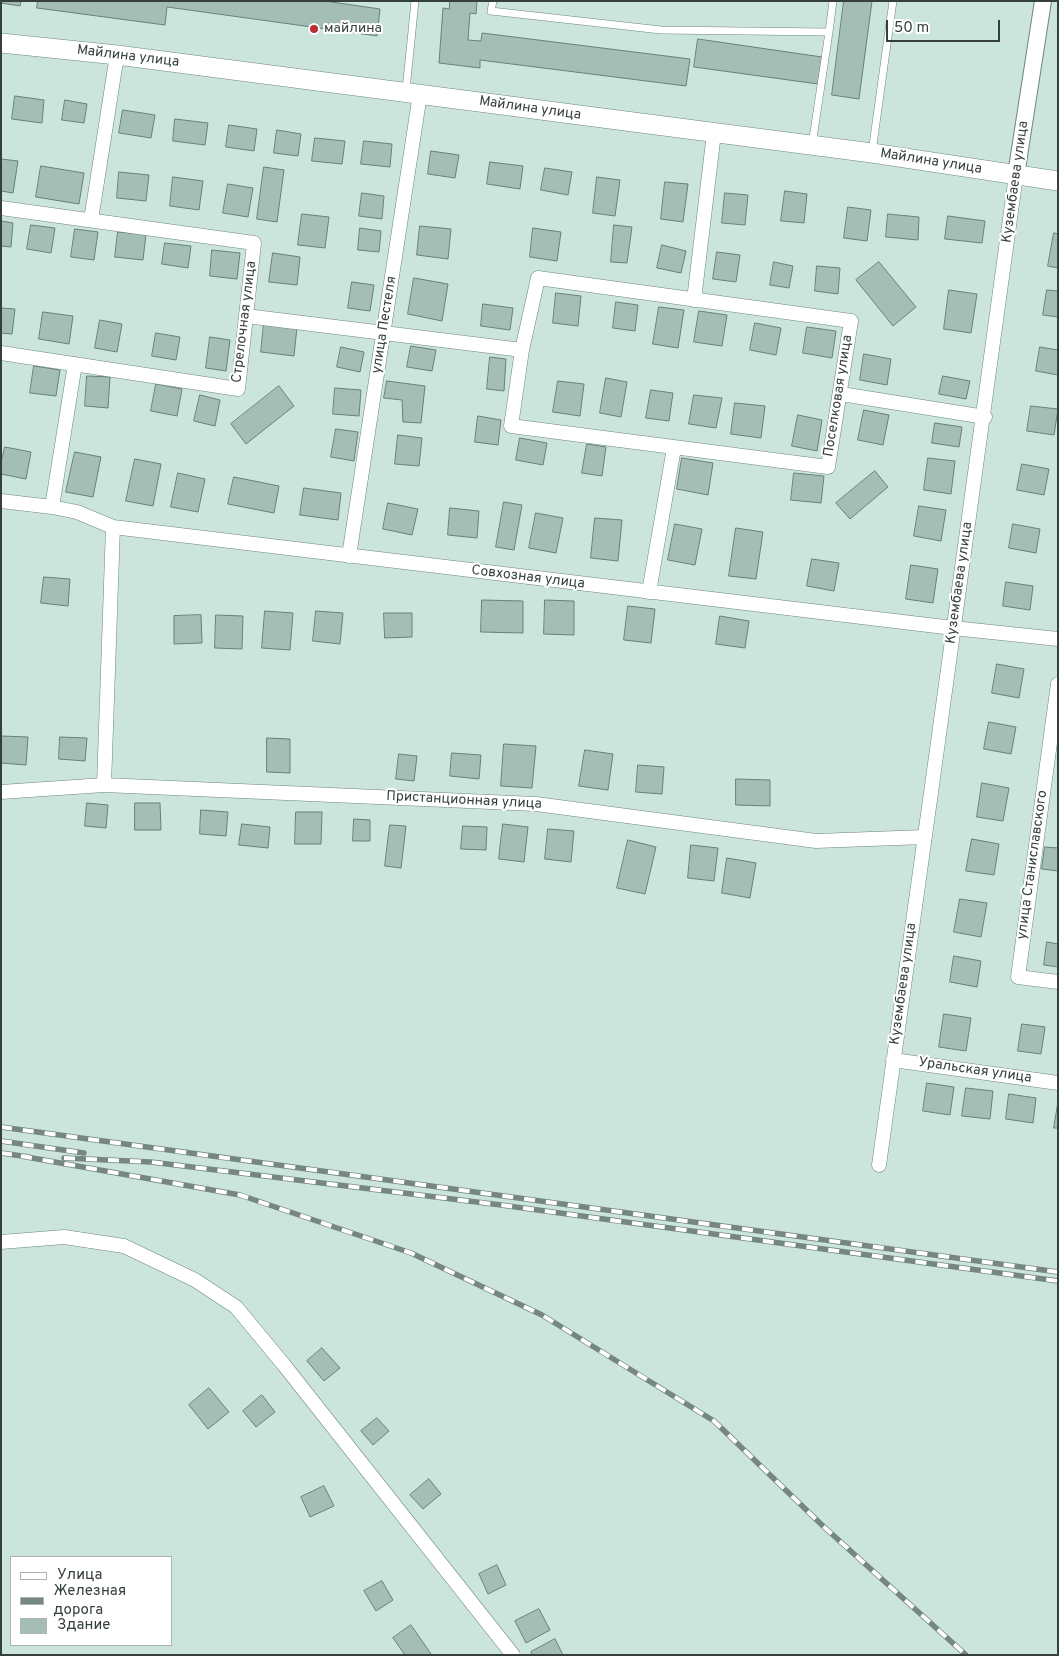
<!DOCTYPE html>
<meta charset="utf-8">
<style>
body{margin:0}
#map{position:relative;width:1059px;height:1656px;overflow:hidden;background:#cbe5dc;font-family:Overpass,sans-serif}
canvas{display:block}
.frame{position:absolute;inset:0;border:2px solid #35403c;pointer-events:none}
.legend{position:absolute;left:10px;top:1556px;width:162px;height:90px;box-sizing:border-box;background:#fff;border:1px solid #aeb3b1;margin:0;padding:6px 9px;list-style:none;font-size:15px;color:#35403c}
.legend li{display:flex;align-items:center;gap:10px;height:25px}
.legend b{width:25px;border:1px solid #aeb3b1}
.scale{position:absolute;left:886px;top:20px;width:114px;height:22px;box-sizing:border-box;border:2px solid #35403c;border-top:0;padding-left:6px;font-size:15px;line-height:18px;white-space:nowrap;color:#35403c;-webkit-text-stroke:4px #fff;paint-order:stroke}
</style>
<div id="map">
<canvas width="1059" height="1656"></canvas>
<div class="frame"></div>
<ul class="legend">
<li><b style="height:6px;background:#fff"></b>Улица</li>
<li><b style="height:6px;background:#768781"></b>Железная дорога</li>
<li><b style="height:14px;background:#a4beb5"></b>Здание</li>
</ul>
<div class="scale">50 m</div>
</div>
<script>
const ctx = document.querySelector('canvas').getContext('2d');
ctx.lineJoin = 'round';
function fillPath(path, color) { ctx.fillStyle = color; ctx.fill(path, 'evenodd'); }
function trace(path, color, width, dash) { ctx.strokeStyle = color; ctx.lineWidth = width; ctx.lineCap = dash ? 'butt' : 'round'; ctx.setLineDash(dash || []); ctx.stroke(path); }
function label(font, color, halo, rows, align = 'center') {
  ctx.font = font + ' Overpass,sans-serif'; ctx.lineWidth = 4; ctx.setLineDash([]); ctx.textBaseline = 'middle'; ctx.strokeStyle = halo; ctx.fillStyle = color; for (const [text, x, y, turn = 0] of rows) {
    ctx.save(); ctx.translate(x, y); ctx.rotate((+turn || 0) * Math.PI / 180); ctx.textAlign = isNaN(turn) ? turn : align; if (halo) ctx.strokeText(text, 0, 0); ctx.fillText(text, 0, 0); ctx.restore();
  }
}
const building = new Path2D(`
 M 1,1 L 21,1 L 20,6 L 1,3 Z
 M 38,1 L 325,1 L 380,9 L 377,36 L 167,7 L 165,25 L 37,8 Z
 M 450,1 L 477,1 L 476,14 L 470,13 L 468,40 L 481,41 L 482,33 L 690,59 L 686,86 L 480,60 L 480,68 L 439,63 L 443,8 L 449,9 Z
 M 844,1 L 872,1 L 859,99 L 832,95 Z
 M 698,39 L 822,57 L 818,84 L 694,67 Z
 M 15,96 L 44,100 L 42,123 L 12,119 Z
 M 65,100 L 87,104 L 84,123 L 62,120 Z
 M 123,110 L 155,115 L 151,138 L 119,133 Z
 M 175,119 L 208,123 L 205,145 L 173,141 Z
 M 229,125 L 257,129 L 254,151 L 226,147 Z
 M 277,130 L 301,134 L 298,156 L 274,153 Z
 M 315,138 L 345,141 L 342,164 L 312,161 Z
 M 364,141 L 392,144 L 390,167 L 361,164 Z
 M 431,151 L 459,155 L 455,178 L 428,174 Z
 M 1,159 L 18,161 L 13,193 L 1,191 Z
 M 490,162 L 523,166 L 520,189 L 487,184 Z
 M 41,166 L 84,173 L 79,204 L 36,197 Z
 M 264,167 L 284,170 L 277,222 L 257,219 Z
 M 545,168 L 572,172 L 568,195 L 541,190 Z
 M 119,172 L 149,175 L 146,201 L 117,198 Z
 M 173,177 L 203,181 L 199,210 L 170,206 Z
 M 597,177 L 620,180 L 615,216 L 593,213 Z
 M 665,182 L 688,184 L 683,222 L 661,219 Z
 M 228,184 L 253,188 L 248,217 L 223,213 Z
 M 785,191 L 807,194 L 804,223 L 781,221 Z
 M 362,193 L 384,196 L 382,219 L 359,216 Z
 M 725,193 L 748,195 L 745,225 L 722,223 Z
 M 848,207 L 871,210 L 867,241 L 844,238 Z
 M 302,214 L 329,217 L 325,248 L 298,245 Z
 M 888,214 L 919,217 L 918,240 L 886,237 Z
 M 948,216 L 985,221 L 982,243 L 945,239 Z
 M 1,221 L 13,223 L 11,247 L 1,246 Z
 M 31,225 L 55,228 L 51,253 L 27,249 Z
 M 614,225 L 632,227 L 627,263 L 611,262 Z
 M 420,226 L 451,229 L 448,259 L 417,255 Z
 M 360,228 L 381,231 L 379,252 L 358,250 Z
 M 533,228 L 561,232 L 557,261 L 530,257 Z
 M 75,229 L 98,232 L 94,260 L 71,257 Z
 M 118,232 L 146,234 L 143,260 L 115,257 Z
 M 1054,233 L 1058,234 L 1058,268 L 1048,266 Z
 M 165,243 L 191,246 L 188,268 L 162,264 Z
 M 662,245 L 686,251 L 681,273 L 657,268 Z
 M 212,250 L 240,253 L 237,279 L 210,276 Z
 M 717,252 L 740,255 L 736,282 L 713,279 Z
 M 273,253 L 300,257 L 297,285 L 269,282 Z
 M 774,262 L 793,266 L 789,288 L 770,285 Z
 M 879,262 L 916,307 L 893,326 L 856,280 Z
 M 817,266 L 840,268 L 838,294 L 815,291 Z
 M 414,278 L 448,284 L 442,321 L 408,314 Z
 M 352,282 L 374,285 L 370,311 L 348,308 Z
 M 949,290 L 977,294 L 971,333 L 944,329 Z
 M 1047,290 L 1058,291 L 1058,317 L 1043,315 Z
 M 556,293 L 581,296 L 578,326 L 553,323 Z
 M 616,302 L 638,305 L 635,331 L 613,328 Z
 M 483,304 L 513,308 L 510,330 L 481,326 Z
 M 659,307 L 684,310 L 678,348 L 653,344 Z
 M 1,308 L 15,309 L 12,334 L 1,333 Z
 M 699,311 L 727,315 L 722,346 L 694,342 Z
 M 43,312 L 73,316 L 69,344 L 39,339 Z
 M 100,320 L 122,324 L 117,352 L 95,348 Z
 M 264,323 L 297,327 L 294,356 L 261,352 Z
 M 755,323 L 781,328 L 776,355 L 750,350 Z
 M 807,327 L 836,331 L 832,358 L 803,353 Z
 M 156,333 L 180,337 L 176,360 L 152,356 Z
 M 210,337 L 230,340 L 226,371 L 206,368 Z
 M 411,346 L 436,350 L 432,371 L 407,367 Z
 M 341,347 L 364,352 L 360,372 L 337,367 Z
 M 1040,347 L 1058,350 L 1058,375 L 1036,371 Z
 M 864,354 L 891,359 L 887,385 L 860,380 Z
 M 490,357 L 506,359 L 504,391 L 487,389 Z
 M 34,366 L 60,370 L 56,396 L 30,393 Z
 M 87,376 L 110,377 L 108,408 L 85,406 Z
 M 943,376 L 970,381 L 966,399 L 939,394 Z
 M 606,378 L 627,382 L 621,417 L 600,413 Z
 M 387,381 L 425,386 L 421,423 L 403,422 L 402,400 L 384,398 Z
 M 558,381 L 584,384 L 580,416 L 553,412 Z
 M 156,384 L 182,389 L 177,416 L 151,411 Z
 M 279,386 L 294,406 L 246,444 L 231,424 Z
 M 335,388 L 361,390 L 359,416 L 333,414 Z
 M 651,390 L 673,393 L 669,421 L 646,418 Z
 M 200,395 L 220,400 L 215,426 L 194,421 Z
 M 694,395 L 722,398 L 716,428 L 689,424 Z
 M 735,403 L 765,406 L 761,438 L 731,434 Z
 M 1031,406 L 1058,409 L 1054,435 L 1027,431 Z
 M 864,410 L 889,415 L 883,445 L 858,440 Z
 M 798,415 L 822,420 L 817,451 L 792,446 Z
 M 478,416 L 501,420 L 498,445 L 475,442 Z
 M 935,423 L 962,427 L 959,447 L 932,443 Z
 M 336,429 L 358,432 L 354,461 L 331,457 Z
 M 398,435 L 422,438 L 419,466 L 395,464 Z
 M 520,438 L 547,443 L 543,465 L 516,460 Z
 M 587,444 L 606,447 L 602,476 L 582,473 Z
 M 5,447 L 31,452 L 26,479 L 1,474 L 1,463 Z
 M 75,452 L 101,457 L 93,497 L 66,492 Z
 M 682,458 L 713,463 L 708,495 L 677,489 Z
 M 928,458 L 955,461 L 951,494 L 924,490 Z
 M 135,459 L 161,464 L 153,506 L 126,501 Z
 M 1022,464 L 1049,469 L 1044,495 L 1017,490 Z
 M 875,471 L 888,487 L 850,519 L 836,503 Z
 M 178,473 L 205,479 L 198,512 L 171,507 Z
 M 794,473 L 824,476 L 821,503 L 791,500 Z
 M 234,477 L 279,486 L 274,513 L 228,504 Z
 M 304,488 L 341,493 L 338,520 L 300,515 Z
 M 504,502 L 522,505 L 514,550 L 496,547 Z
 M 388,503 L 418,509 L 412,535 L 383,529 Z
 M 919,506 L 946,510 L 941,541 L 914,536 Z
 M 450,508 L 479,511 L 477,538 L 448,535 Z
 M 536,513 L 563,518 L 556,553 L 529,548 Z
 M 595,518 L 622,520 L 618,561 L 591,558 Z
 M 675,524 L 702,529 L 695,565 L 668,560 Z
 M 1013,524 L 1040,529 L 1036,553 L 1009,548 Z
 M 736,528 L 763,532 L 756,579 L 729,576 Z
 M 812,559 L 839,563 L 834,591 L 807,586 Z
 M 911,565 L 938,569 L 933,603 L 906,599 Z
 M 44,577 L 70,579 L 68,606 L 41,603 Z
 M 1006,582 L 1033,586 L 1030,610 L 1003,606 Z
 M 482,600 L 523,601 L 523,633 L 481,632 Z
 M 545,600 L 574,601 L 574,635 L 544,634 Z
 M 628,606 L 655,609 L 651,643 L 624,640 Z
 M 265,611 L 293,613 L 290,650 L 262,648 Z
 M 316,611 L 343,613 L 340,644 L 313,641 Z
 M 384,613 L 412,613 L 412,637 L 385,638 Z
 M 201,615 L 202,643 L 174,644 L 174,616 Z
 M 216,615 L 243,616 L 242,649 L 215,648 Z
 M 720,616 L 749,621 L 745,648 L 716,644 Z
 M 997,664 L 1024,669 L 1019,698 L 992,693 Z
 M 989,722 L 1016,727 L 1011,754 L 984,749 Z
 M 1,736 L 28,737 L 26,765 L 1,763 Z
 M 60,737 L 87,738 L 85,761 L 59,759 Z
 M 267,738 L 290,739 L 290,773 L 267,772 Z
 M 504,744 L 536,746 L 532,788 L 501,786 Z
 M 585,750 L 613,754 L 608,790 L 579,786 Z
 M 452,753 L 481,755 L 479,779 L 450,776 Z
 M 399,754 L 417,756 L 414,781 L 396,779 Z
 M 638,765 L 664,767 L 662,794 L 636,792 Z
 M 736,779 L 770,780 L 770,806 L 736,805 Z
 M 982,783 L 1009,788 L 1003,821 L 977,817 Z
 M 87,803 L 108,805 L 106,828 L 85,826 Z
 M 135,803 L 160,803 L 161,830 L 135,830 Z
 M 201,810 L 228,812 L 226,836 L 200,834 Z
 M 296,812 L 322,812 L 321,844 L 295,844 Z
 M 354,819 L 370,820 L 370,841 L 353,841 Z
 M 242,824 L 270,827 L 268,848 L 239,845 Z
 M 503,824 L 528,827 L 524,862 L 499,859 Z
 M 390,825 L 406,826 L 401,868 L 385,866 Z
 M 463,826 L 487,827 L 486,850 L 461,849 Z
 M 548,829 L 574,831 L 571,862 L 545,859 Z
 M 972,839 L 999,844 L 994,875 L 966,871 Z
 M 628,840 L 656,847 L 645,894 L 617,888 Z
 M 691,845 L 718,848 L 714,881 L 688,878 Z
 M 1045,847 L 1058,848 L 1058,871 L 1042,869 Z
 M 727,858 L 756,863 L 750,898 L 722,893 Z
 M 960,899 L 987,903 L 981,937 L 954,932 Z
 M 1047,942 L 1058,944 L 1058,967 L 1044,965 Z
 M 954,956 L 981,961 L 977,987 L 950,982 Z
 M 944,1014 L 971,1018 L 966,1051 L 939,1047 Z
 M 1022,1024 L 1045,1027 L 1041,1054 L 1018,1051 Z
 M 927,1083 L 954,1087 L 950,1115 L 923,1111 Z
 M 966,1088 L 993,1091 L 990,1119 L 962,1116 Z
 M 1009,1094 L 1036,1098 L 1033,1123 L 1006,1119 Z
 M 1058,1102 L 1058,1128 L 1054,1128 Z
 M 322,1348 L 340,1368 L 324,1381 L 307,1361 Z
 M 209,1388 L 229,1412 L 208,1429 L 189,1405 Z
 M 262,1395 L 275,1412 L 256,1427 L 243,1411 Z
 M 377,1418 L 389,1431 L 373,1445 L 361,1431 Z
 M 429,1479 L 441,1494 L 423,1509 L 410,1495 Z
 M 324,1486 L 334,1506 L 310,1517 L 301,1497 Z
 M 497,1565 L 506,1585 L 488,1594 L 479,1574 Z
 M 382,1581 L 393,1600 L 376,1611 L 364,1591 Z
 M 539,1609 L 550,1630 L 526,1643 L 515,1621 Z
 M 411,1625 L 431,1654 L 429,1655 L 405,1655 L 393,1638 Z
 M 555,1639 L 563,1655 L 532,1655 L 531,1652 Z`);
fillPath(building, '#a4beb5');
trace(building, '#688078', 1);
const service = new Path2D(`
 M 493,1 L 491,11 L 661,30 L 829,32 L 812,145
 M 829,32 L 833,1
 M 406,90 L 415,1
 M 872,152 L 893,1`);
const minor = new Path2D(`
 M 1,208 L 254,243 L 238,389 L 1,353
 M 91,220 L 117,55
 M 538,278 L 851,321 L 828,467 L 511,426 L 522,350 Z
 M 694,300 L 714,133
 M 246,316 L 522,350
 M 841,394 L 985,417
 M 1,501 L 52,507 L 77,512 L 113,527 L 953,628 L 1058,639
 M 52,507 L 75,364
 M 349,556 L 420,94
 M 649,592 L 674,448
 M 1058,684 L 1018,977 L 1058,982
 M 104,785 L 113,527
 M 1,792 L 104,785 L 536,804 L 816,841 L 925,837
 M 893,1060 L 1058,1083
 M 879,1165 C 924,835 973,505 1016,175
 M 1,1242 L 64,1237 L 124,1246 L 195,1280 L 236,1307 L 284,1365 L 513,1655`);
const tertiary = new Path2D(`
 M 1016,175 L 1043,1`);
const secondary = new Path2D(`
 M 1,43 L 117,55 L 872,153 L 1058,181`);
trace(service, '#6e867e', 8);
trace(minor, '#6e867e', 15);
trace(tertiary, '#6e867e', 18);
trace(secondary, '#6e867e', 20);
trace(service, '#fff', 7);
trace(minor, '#fff', 14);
trace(tertiary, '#fff', 16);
trace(secondary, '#fff', 19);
const rail = new Path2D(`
 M 1,1127 L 1058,1272
 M 1,1141 L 84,1153
 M 1,1153 L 29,1157
 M 21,1156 L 240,1195 L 411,1253 L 542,1315 L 714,1421 L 823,1526 L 966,1655
 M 64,1158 L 151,1162 L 501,1205 L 1058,1281`);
trace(rail, '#768781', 5.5);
trace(rail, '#fff', 4, [11]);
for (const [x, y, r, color] of [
 [314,29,5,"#bd2d34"]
]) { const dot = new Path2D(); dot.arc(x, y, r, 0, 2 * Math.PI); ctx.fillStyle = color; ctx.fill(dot); trace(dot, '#fff', 2); }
label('14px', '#35403c', '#fff', [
 ["майлина",324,29]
], 'left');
label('14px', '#35403c', '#fff', [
 ["Майлина улица",128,57,7],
 ["Майлина улица",530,109,8],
 ["Майлина улица",931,162,9],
 ["Кузембаева улица",1016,182,-82],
 ["Стрелочная улица",245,322,-83],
 ["улица Пестеля",385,325,-81],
 ["Поселковая улица",839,396,-81],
 ["Совхозная улица",528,578,7],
 ["Кузембаева улица",960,583,-82],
 ["Пристанционная улица",464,801,3],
 ["улица Станиславского",1033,865,-82],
 ["Кузембаева улица",904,984,-82],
 ["Уральская улица",975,1071,8]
]);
</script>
